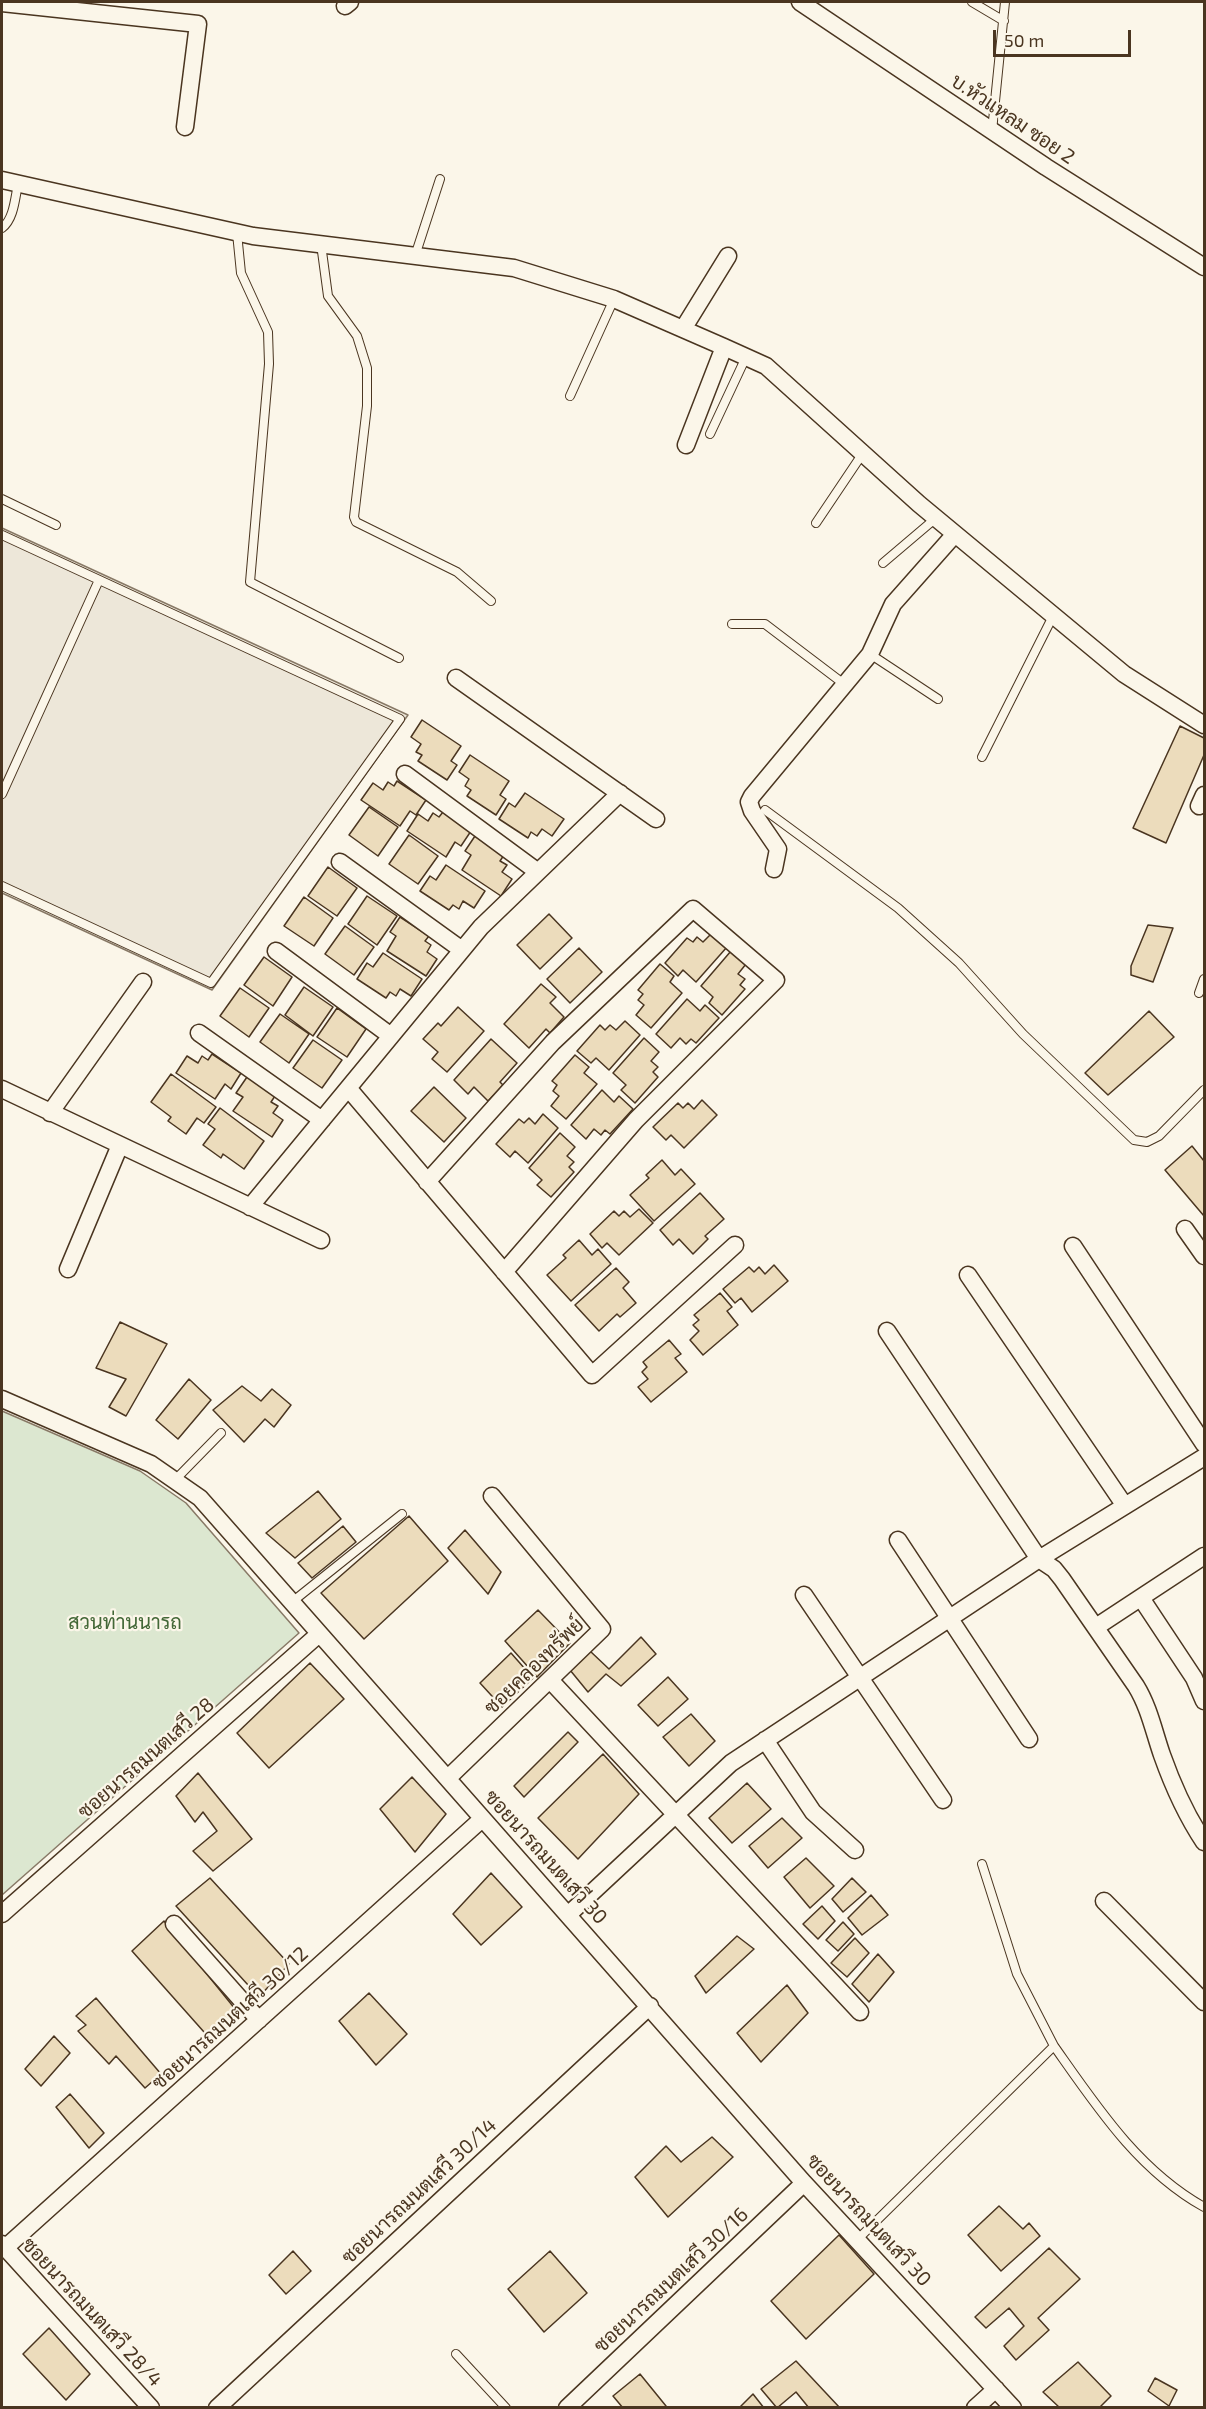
<!DOCTYPE html>
<meta charset="utf-8">
<style>
body{margin:0}
#map{position:relative;width:1206px;height:2409px;overflow:hidden;background:#fbf6e9;font-family:"Exo 2",sans-serif}
canvas{display:block}
.frame{position:absolute;inset:0;border:3px solid #4a3520;pointer-events:none}
.scale{position:absolute;left:993px;top:30px;width:138px;height:27px;box-sizing:border-box;border:3px solid #4a3520;border-top:0;padding-left:8px;font-size:18px;line-height:21px;white-space:nowrap;color:#4a3520;-webkit-text-stroke:4px #fbf6e9;paint-order:stroke}
</style>
<div id="map">
<canvas width="1206" height="2409"></canvas>
<div class="frame"></div>
<div class="scale">50 m</div>
</div>
<script>
const ctx = document.querySelector('canvas').getContext('2d');
ctx.lineJoin = 'round';
function fillPath(path, color) { ctx.fillStyle = color; ctx.fill(path, 'evenodd'); }
function trace(path, color, width, dash) { ctx.strokeStyle = color; ctx.lineWidth = width; ctx.lineCap = dash ? 'butt' : 'round'; ctx.setLineDash(dash || []); ctx.stroke(path); }
function label(font, color, halo, rows, align = 'center') {
  ctx.font = font + ' "Exo 2",Sarabun,sans-serif'; ctx.lineWidth = 4.5; ctx.setLineDash([]); ctx.textBaseline = 'middle'; ctx.strokeStyle = halo; ctx.fillStyle = color; for (const [text, x, y, turn = 0] of rows) {
    ctx.save(); ctx.translate(x, y); ctx.rotate((+turn || 0) * Math.PI / 180); ctx.textAlign = isNaN(turn) ? turn : align; if (halo) ctx.strokeText(text, 0, 0); ctx.fillText(text, 0, 0); ctx.restore();
  }
}
const green = new Path2D(`
 M 2,1411 L 140,1471 L 186,1503 L 299,1633 L 2,1895 Z`);
fillPath(green, '#dce7d0');
trace(green, '#887966', 1.5);
const parking = new Path2D(`
 M 2,528 L 408,715 L 212,990 L 2,893 Z`);
fillPath(parking, '#ede7d9');
trace(parking, '#887966', 1.5);
const building = new Path2D(`
 M 422,720 L 461,746 L 451,761 L 457,765 L 447,780 L 418,761 L 422,755 L 416,752 L 421,744 L 411,737 Z
 M 1180,726 L 1204,738 L 1204,755 L 1166,843 L 1133,828 Z
 M 470,755 L 509,781 L 500,795 L 506,799 L 496,815 L 467,796 L 471,790 L 465,786 L 469,779 L 459,772 Z
 M 397,781 L 426,800 L 416,815 L 410,811 L 400,826 L 361,800 L 373,783 L 383,790 L 388,782 L 394,786 Z
 M 525,793 L 564,819 L 552,836 L 542,829 L 537,836 L 531,832 L 528,838 L 499,819 L 509,803 L 515,807 Z
 M 369,807 L 398,827 L 378,856 L 349,835 Z
 M 443,812 L 471,831 L 461,846 L 455,842 L 446,857 L 407,831 L 418,814 L 428,821 L 433,813 L 439,817 Z
 M 409,835 L 438,856 L 418,884 L 389,864 Z
 M 475,836 L 504,855 L 500,861 L 507,865 L 502,872 L 512,879 L 501,896 L 462,870 L 471,855 L 465,851 Z
 M 446,865 L 485,891 L 474,908 L 463,901 L 459,909 L 453,905 L 449,910 L 420,891 L 430,876 L 436,880 Z
 M 328,867 L 357,888 L 337,916 L 308,896 Z
 M 367,896 L 397,916 L 377,945 L 348,924 Z
 M 304,897 L 333,918 L 314,946 L 284,926 Z
 M 549,914 L 572,938 L 540,969 L 517,945 Z
 M 400,917 L 429,936 L 425,941 L 431,945 L 427,952 L 437,959 L 426,976 L 387,951 L 396,936 L 390,932 Z
 M 1148,925 L 1173,928 L 1153,982 L 1131,975 L 1131,966 Z
 M 345,926 L 374,947 L 354,975 L 325,954 Z
 M 712,933 L 727,947 L 696,982 L 683,970 L 678,976 L 665,963 L 687,938 L 693,942 L 697,937 L 703,942 Z
 M 579,948 L 602,972 L 570,1003 L 547,979 Z
 M 731,951 L 746,964 L 738,974 L 745,979 L 740,985 L 745,989 L 722,1015 L 709,1003 L 713,997 L 701,986 Z
 M 383,953 L 422,979 L 411,996 L 400,989 L 396,996 L 390,992 L 386,998 L 357,979 L 367,963 L 373,967 Z
 M 264,957 L 292,977 L 273,1006 L 244,985 Z
 M 660,964 L 674,976 L 670,982 L 682,993 L 651,1028 L 636,1015 L 644,1005 L 638,1000 L 643,994 L 638,990 Z
 M 541,984 L 556,997 L 550,1003 L 564,1017 L 550,1033 L 546,1029 L 529,1048 L 504,1024 Z
 M 304,987 L 333,1007 L 313,1036 L 285,1015 Z
 M 240,988 L 269,1008 L 249,1037 L 220,1016 Z
 M 687,999 L 700,1011 L 705,1005 L 719,1018 L 696,1043 L 691,1039 L 686,1044 L 680,1038 L 671,1048 L 656,1034 Z
 M 458,1007 L 484,1031 L 447,1072 L 432,1059 L 438,1052 L 423,1039 L 438,1023 L 441,1026 Z
 M 337,1008 L 366,1029 L 347,1057 L 317,1037 Z
 M 1149,1011 L 1174,1037 L 1108,1095 L 1085,1073 Z
 M 280,1014 L 309,1034 L 289,1063 L 260,1042 Z
 M 625,1021 L 640,1035 L 609,1070 L 596,1058 L 591,1063 L 577,1051 L 600,1025 L 605,1030 L 610,1025 L 616,1030 Z
 M 644,1038 L 659,1052 L 651,1061 L 658,1067 L 653,1072 L 658,1077 L 635,1103 L 621,1090 L 626,1085 L 613,1073 Z
 M 491,1039 L 517,1063 L 500,1082 L 503,1085 L 488,1101 L 474,1087 L 468,1094 L 454,1080 Z
 M 313,1040 L 342,1060 L 322,1088 L 293,1068 Z
 M 212,1054 L 241,1073 L 231,1089 L 225,1084 L 215,1099 L 176,1073 L 187,1056 L 198,1063 L 202,1056 L 208,1060 Z
 M 575,1055 L 589,1067 L 584,1073 L 597,1084 L 566,1119 L 551,1106 L 559,1096 L 553,1091 L 557,1085 L 552,1081 Z
 M 171,1074 L 216,1107 L 204,1123 L 197,1118 L 186,1134 L 168,1121 L 171,1117 L 151,1102 Z
 M 247,1077 L 275,1096 L 271,1102 L 278,1106 L 273,1113 L 283,1120 L 272,1137 L 233,1111 L 243,1097 L 236,1093 Z
 M 434,1087 L 466,1118 L 444,1142 L 411,1111 Z
 M 602,1090 L 614,1102 L 619,1096 L 633,1109 L 610,1134 L 605,1130 L 601,1135 L 594,1129 L 586,1139 L 571,1125 Z
 M 702,1100 L 717,1115 L 684,1148 L 671,1135 L 666,1140 L 653,1127 L 678,1103 L 683,1108 L 688,1103 L 694,1109 Z
 M 220,1108 L 264,1141 L 244,1169 L 223,1154 L 221,1158 L 203,1145 L 215,1129 L 208,1124 Z
 M 543,1114 L 558,1128 L 528,1163 L 515,1151 L 510,1157 L 496,1144 L 519,1119 L 524,1123 L 529,1118 L 535,1124 Z
 M 560,1133 L 575,1147 L 567,1156 L 574,1162 L 569,1167 L 574,1172 L 551,1197 L 537,1185 L 542,1180 L 529,1168 Z
 M 1192,1146 L 1204,1161 L 1204,1216 L 1165,1170 Z
 M 662,1160 L 675,1175 L 681,1169 L 695,1184 L 654,1221 L 630,1195 L 649,1178 L 646,1175 Z
 M 700,1193 L 724,1219 L 705,1236 L 708,1239 L 693,1254 L 679,1239 L 673,1245 L 660,1230 Z
 M 639,1209 L 653,1223 L 619,1255 L 607,1243 L 602,1248 L 590,1234 L 614,1211 L 619,1216 L 624,1211 L 630,1217 Z
 M 579,1240 L 592,1255 L 598,1249 L 611,1264 L 571,1301 L 547,1275 L 566,1258 L 563,1255 Z
 M 774,1265 L 788,1281 L 752,1312 L 741,1298 L 735,1303 L 723,1289 L 749,1267 L 754,1272 L 759,1267 L 765,1274 Z
 M 616,1268 L 629,1282 L 623,1288 L 636,1303 L 620,1317 L 617,1314 L 599,1331 L 575,1305 Z
 M 720,1293 L 732,1307 L 727,1311 L 738,1325 L 703,1355 L 690,1340 L 699,1331 L 693,1325 L 699,1320 L 694,1315 Z
 M 120,1322 L 167,1344 L 126,1416 L 109,1407 L 126,1379 L 96,1368 Z
 M 669,1340 L 681,1354 L 675,1358 L 687,1372 L 651,1402 L 638,1387 L 648,1379 L 642,1372 L 647,1367 L 643,1362 Z
 M 189,1379 L 211,1400 L 178,1439 L 156,1420 Z
 M 242,1386 L 261,1401 L 272,1389 L 291,1405 L 274,1427 L 265,1419 L 244,1442 L 213,1410 Z
 M 318,1491 L 341,1519 L 295,1558 L 266,1533 Z
 M 409,1516 L 448,1561 L 364,1639 L 321,1593 Z
 M 343,1526 L 356,1542 L 312,1578 L 298,1563 Z
 M 465,1530 L 501,1572 L 488,1594 L 448,1548 Z
 M 538,1610 L 570,1643 L 537,1677 L 505,1641 Z
 M 641,1637 L 656,1654 L 621,1686 L 606,1674 L 588,1692 L 570,1670 L 590,1651 L 609,1669 Z
 M 511,1653 L 533,1678 L 502,1707 L 480,1683 Z
 M 310,1663 L 344,1699 L 269,1768 L 237,1733 Z
 M 668,1677 L 688,1699 L 658,1726 L 638,1705 Z
 M 691,1714 L 715,1741 L 689,1766 L 663,1737 Z
 M 568,1732 L 578,1742 L 524,1797 L 514,1786 Z
 M 603,1754 L 639,1794 L 578,1859 L 538,1818 Z
 M 198,1773 L 252,1839 L 213,1871 L 193,1851 L 217,1831 L 203,1812 L 195,1822 L 176,1796 Z
 M 412,1777 L 446,1814 L 415,1852 L 380,1809 Z
 M 747,1783 L 771,1809 L 732,1843 L 709,1818 Z
 M 782,1818 L 802,1838 L 768,1868 L 749,1846 Z
 M 806,1858 L 834,1886 L 810,1908 L 784,1877 Z
 M 491,1873 L 522,1907 L 481,1945 L 453,1914 Z
 M 210,1878 L 289,1964 L 259,1997 L 176,1906 Z
 M 852,1878 L 866,1892 L 843,1912 L 832,1899 Z
 M 871,1895 L 888,1915 L 862,1935 L 848,1918 Z
 M 822,1906 L 835,1921 L 818,1939 L 803,1924 Z
 M 164,1921 L 240,2015 L 212,2041 L 132,1951 Z
 M 843,1922 L 854,1934 L 838,1951 L 826,1940 Z
 M 737,1936 L 754,1949 L 706,1993 L 695,1976 Z
 M 855,1938 L 869,1953 L 847,1977 L 831,1963 Z
 M 878,1954 L 894,1972 L 869,2002 L 852,1984 Z
 M 787,1985 L 808,2013 L 761,2062 L 737,2033 Z
 M 369,1993 L 407,2034 L 376,2065 L 339,2021 Z
 M 96,1998 L 161,2074 L 145,2088 L 116,2056 L 109,2064 L 78,2031 L 86,2025 L 76,2016 Z
 M 54,2036 L 70,2053 L 41,2086 L 25,2069 Z
 M 70,2094 L 104,2133 L 89,2148 L 56,2107 Z
 M 712,2137 L 733,2157 L 668,2217 L 635,2177 L 666,2146 L 681,2162 Z
 M 999,2206 L 1023,2229 L 1029,2223 L 1040,2236 L 1001,2271 L 968,2235 Z
 M 839,2235 L 874,2274 L 806,2339 L 771,2301 Z
 M 1049,2248 L 1080,2279 L 1038,2318 L 1049,2330 L 1016,2360 L 1004,2346 L 1024,2326 L 1009,2308 L 986,2328 L 975,2317 Z
 M 293,2251 L 311,2271 L 286,2294 L 269,2275 Z
 M 550,2251 L 587,2293 L 544,2332 L 508,2289 Z
 M 49,2328 L 90,2374 L 66,2400 L 23,2354 Z
 M 796,2361 L 840,2408 L 809,2408 L 796,2392 L 777,2408 L 761,2389 Z
 M 1078,2362 L 1111,2396 L 1099,2408 L 1060,2408 L 1043,2392 Z
 M 640,2374 L 666,2406 L 665,2408 L 623,2408 L 613,2396 Z
 M 1155,2378 L 1177,2390 L 1169,2406 L 1148,2391 Z
 M 753,2394 L 764,2408 L 739,2408 Z`);
fillPath(building, '#ecdcbc');
trace(building, '#4a3520', 1.5);
const service = new Path2D(`
 M 972,2 L 1004,21
 M 992,131 L 1005,2
 M 2,228 C 14,219 15,198 18,184
 M 237,233 L 241,273 L 268,332 L 269,364 L 250,582 L 399,658
 M 321,244 L 328,296 L 357,336 L 367,368 L 367,406 L 354,517 L 356,522 L 457,572 L 491,601
 M 415,256 L 440,179
 M 570,396 L 614,299
 M 710,434 L 746,357
 M 2,499 L 56,525
 M 816,523 L 863,453
 M 2,535 L 400,719 L 211,983 L 2,886
 M 883,563 L 936,518
 M 732,624 L 765,624 L 844,684
 M 870,654 L 938,699
 M 982,757 L 1053,616
 M 2,794 L 99,580
 M 765,810 L 898,908 L 959,963 L 1023,1034 L 1134,1140 L 1147,1142 L 1159,1136 L 1204,1090
 M 1199,993 L 1204,979
 M 175,1480 L 221,1433
 M 292,1602 L 402,1514
 M 982,1864 L 1017,1974 L 1054,2046
 M 859,2238 L 1054,2046 C 1097,2107 1138,2170 1204,2207
 M 456,2354 L 506,2408`);
const minor = new Path2D(`
 M 800,2 L 1046,167 L 1204,267
 M 2,3 L 198,24 L 185,127
 M 345,6 L 350,2
 M 2,180 L 253,236 L 514,268 L 614,299 L 724,347 L 766,366 L 919,504 L 1124,674 L 1204,725
 M 683,329 L 728,256
 M 686,445 L 724,347
 M 456,678 L 656,819
 M 405,774 L 538,872
 M 1199,806 L 1204,795
 M 340,862 L 462,950
 M 774,869 L 778,849 L 752,811 L 749,802 L 752,796 L 870,654 L 893,604 L 955,534
 M 276,951 L 391,1036
 M 199,1033 L 322,1120
 M 348,1088 L 592,1375 L 735,1245
 M 2,1089 L 321,1240
 M 50,1113 L 143,982
 M 427,1182 L 553,1042 L 693,909 L 776,980 L 636,1120 L 504,1272
 M 250,1207 L 481,927 L 620,793
 M 1185,1229 L 1204,1256
 M 1073,1246 L 1204,1444
 M 68,1269 L 120,1145
 M 968,1275 L 1125,1506
 M 887,1331 L 1039,1559 L 1054,1569 L 1062,1579 L 1136,1686 C 1149,1707 1154,1732 1162,1755 C 1173,1786 1186,1815 1204,1842
 M 2,1399 L 151,1464 L 200,1498 L 804,2183 L 1013,2408
 M 898,1540 L 1029,1739
 M 804,1595 L 943,1800
 M 1141,1598 L 1194,1678 L 1204,1701
 M 1096,1627 L 1204,1556
 M 550,1680 L 860,2012
 M 765,1740 L 813,1812 L 855,1850
 M 448,1778 L 602,1629 L 492,1496
 M 1104,1901 L 1204,2002
 M 2,1914 L 319,1634
 M 569,1914 L 731,1763 L 1039,1559 L 1204,1457
 M 174,1924 L 259,2020
 M 2,2244 L 151,2408
 M 5,2248 L 482,1819
 M 217,2408 L 650,2006
 M 567,2408 L 804,2183
 M 975,2408 L 996,2389`);
trace(service, '#4a3520', 10);
trace(minor, '#4a3520', 19);
trace(service, '#fbf6e9', 8);
trace(minor, '#fbf6e9', 16);
label('20px', '#4a3520', '#fbf6e9', [
 ["บ.หัวแหลม ซอย 2",1013,119,34],
 ["ซอยคลองทรัพย์",534,1666,-44],
 ["ซอยนารถมนตเสวี 28",146,1758,-41],
 ["ซอยนารถมนตเสวี 30",546,1857,48],
 ["ซอยนารถมนตเสวี 30/12",230,2018,-42],
 ["ซอยนารถมนตเสวี 30/14",419,2191,-43],
 ["ซอยนารถมนตเสวี 30",869,2220,47],
 ["ซอยนารถมนตเสวี 30/16",671,2280,-43],
 ["ซอยนารถมนตเสวี 28/4",92,2312,47]
]);
label('20px', '#436837', '#fbf6e9', [
 ["สวนท่านนารถ",125,1622]
]);
</script>
